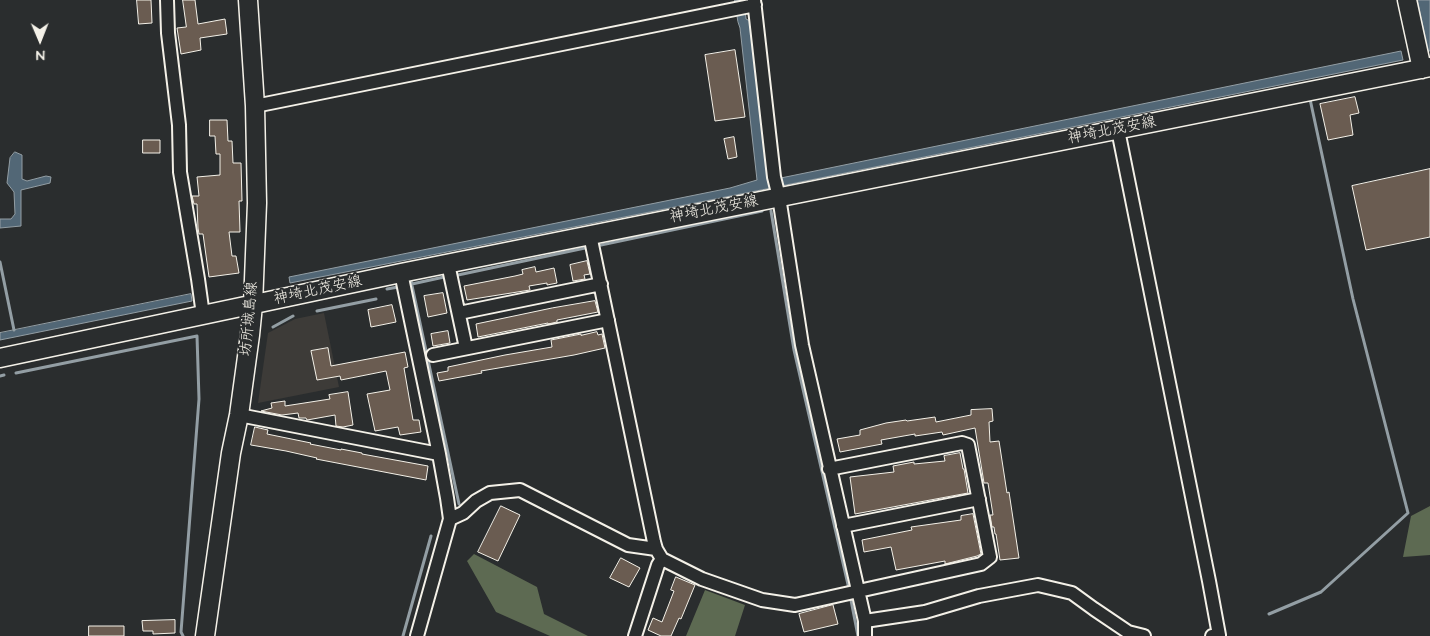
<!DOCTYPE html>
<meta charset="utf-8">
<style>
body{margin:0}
#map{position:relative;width:1430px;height:636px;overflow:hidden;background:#2a2d2e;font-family:"Architects Daughter",sans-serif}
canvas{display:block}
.north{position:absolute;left:15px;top:15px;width:50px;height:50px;-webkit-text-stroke:4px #2a2d2e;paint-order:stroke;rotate:179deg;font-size:14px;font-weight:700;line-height:20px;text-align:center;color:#f4f1e8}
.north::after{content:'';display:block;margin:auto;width:18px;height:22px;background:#f4f1e8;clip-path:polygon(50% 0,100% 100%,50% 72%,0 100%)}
</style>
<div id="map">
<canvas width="1430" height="636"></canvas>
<div class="north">N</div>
</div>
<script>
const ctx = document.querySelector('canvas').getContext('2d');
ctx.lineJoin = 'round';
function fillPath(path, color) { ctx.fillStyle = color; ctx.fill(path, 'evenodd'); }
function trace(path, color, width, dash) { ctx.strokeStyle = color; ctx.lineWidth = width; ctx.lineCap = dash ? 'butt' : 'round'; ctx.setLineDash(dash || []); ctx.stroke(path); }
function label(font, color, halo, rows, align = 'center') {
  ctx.font = font + ' "Architects Daughter","Klee One",sans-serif'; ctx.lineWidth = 4; ctx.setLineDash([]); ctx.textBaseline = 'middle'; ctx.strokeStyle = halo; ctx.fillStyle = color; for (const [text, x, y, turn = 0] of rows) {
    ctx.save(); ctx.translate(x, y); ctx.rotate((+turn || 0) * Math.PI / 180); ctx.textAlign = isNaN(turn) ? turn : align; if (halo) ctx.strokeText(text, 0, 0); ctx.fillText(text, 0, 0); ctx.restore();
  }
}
fillPath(new Path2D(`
 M 324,313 L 339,387 L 258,403 L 268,333 L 295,319 Z`), '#3d3b38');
fillPath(new Path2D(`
 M 1430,506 L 1430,555 L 1403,557 L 1411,516 Z
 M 474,554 L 537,587 L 544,614 L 588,636 L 550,636 L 496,612 L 467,561 Z
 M 705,590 L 745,605 L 735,636 L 686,636 Z`), '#5d6a52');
const water = new Path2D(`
 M 735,0 L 744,0 L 746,19 L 750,21 L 769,179 L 771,180 L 1401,51 L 1403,60 L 766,189 L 290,283 L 289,277 L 730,188 L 757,180 L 740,28 L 738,22 Z
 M 1418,0 L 1430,0 L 1430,51 L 1428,51 Z
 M 15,152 L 22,155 L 22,179 L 27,181 L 46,176 L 51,177 L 50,183 L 21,190 L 21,226 L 0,228 L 0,219 L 11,219 L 15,214 L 14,192 L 7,183 L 10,158 Z
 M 191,294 L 192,301 L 0,340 L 0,333 Z`);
fillPath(water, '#526776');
trace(water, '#939ea4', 1);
trace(new Path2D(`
 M 771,211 L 794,350 L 849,589
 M 601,245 L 762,211
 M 0,262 L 14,330
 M 458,275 L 585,248
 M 411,281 L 459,504
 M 412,284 L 444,277
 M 387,289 L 398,287
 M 317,311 L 376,299
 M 273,327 L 293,316
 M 16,373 L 197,336 L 199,399 L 181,632 L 183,636
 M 0,376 L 4,375
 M 850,595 L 858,636
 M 1269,614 L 1321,592 L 1408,513 L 1353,299 L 1310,99
 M 403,636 L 431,536`), '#939ea4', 3);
const building = new Path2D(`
 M 137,0 L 151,0 L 152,23 L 139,24 Z
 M 183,0 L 195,0 L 198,24 L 225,19 L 227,34 L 200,38 L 201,50 L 181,54 L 177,28 L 186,27 Z
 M 735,50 L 745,117 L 715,121 L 705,55 Z
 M 1355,97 L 1359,113 L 1350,115 L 1353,135 L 1328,140 L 1320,104 Z
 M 210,120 L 227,120 L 228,141 L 232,141 L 233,163 L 241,163 L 242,201 L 239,201 L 240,232 L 229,232 L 232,256 L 236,256 L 239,273 L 209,277 L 203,234 L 199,234 L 198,228 L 197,204 L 194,204 L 192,196 L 199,196 L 197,177 L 220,175 L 220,154 L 216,154 L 215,136 L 210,136 Z
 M 734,137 L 737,157 L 728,159 L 724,139 Z
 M 143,140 L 160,140 L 160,153 L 143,153 Z
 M 1430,169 L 1430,237 L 1366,250 L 1352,186 Z
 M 587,261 L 590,274 L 584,275 L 585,279 L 573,281 L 570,265 Z
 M 535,267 L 536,272 L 554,268 L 557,283 L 547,285 L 547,283 L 529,286 L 530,290 L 467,300 L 464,286 L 515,276 L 523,274 L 522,270 Z
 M 443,293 L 447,313 L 428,317 L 424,296 Z
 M 595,301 L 598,312 L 557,320 L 557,322 L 548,324 L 548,323 L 478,337 L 476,324 L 552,308 Z
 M 392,305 L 396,322 L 371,327 L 368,310 Z
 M 448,331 L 450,343 L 433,346 L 431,334 Z
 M 597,332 L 598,335 L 602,334 L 605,348 L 574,355 L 481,371 L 482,373 L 439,381 L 437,373 L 448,371 L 448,367 L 505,355 L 552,347 L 551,340 L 581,334 L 581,335 Z
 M 328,348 L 331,366 L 405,352 L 408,367 L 404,368 L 413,420 L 419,420 L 421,432 L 400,435 L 398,427 L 375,431 L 367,394 L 390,390 L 386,371 L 341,380 L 340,376 L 317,380 L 311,351 Z
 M 348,392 L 353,425 L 343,427 L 336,426 L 335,415 L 307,420 L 306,418 L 299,418 L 298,413 L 282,415 L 261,411 L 272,408 L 271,403 L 285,401 L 285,406 L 330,399 L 329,395 Z
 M 992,409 L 993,421 L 989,422 L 990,442 L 999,441 L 1007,493 L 1009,492 L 1019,558 L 1000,560 L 996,534 L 995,534 L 994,527 L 992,527 L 990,515 L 993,515 L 988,483 L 984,483 L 975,428 L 943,435 L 942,432 L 915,436 L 915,434 L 881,440 L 882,444 L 840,452 L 837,439 L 860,435 L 860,430 L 886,423 L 906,420 L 907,421 L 935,417 L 936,422 L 971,415 L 971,410 Z
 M 255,427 L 268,430 L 267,434 L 311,443 L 310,444 L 341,450 L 341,449 L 362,453 L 362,454 L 428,466 L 426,480 L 316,459 L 317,458 L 286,451 L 251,445 Z
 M 960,453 L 963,469 L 964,469 L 968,493 L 855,514 L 850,477 L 894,472 L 893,466 L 914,462 L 914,464 L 945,461 L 944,456 Z
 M 501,506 L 520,515 L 498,561 L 478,552 Z
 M 973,514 L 981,554 L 977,556 L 945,564 L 945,561 L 896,570 L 891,547 L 864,552 L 862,540 L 912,530 L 911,527 L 961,520 L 961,516 Z
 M 621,558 L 640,568 L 629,587 L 610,578 Z
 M 676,577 L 695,585 L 681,619 L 679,618 L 671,636 L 661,636 L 648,630 L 653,618 L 662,622 L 674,591 L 671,590 Z
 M 833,605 L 838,624 L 804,632 L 799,614 Z
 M 175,620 L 175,633 L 153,634 L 153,631 L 143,631 L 142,621 Z
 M 89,626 L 124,626 L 124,636 L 89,636 Z`);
fillPath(building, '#6a5c51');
trace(building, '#f4f1e8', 1);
const street = new Path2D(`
 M 167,0 L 168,33 L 179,125 L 180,172 L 198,279 L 203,315
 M 754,0 L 774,177 L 779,197 L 802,345 L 865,621 L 865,636
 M 255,106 L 755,5
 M 1118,130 L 1209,581 L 1219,635 L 1212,636
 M 590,235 L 654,542 L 656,549 L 662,559 L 702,579 L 762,600 L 795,605 L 981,564 L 990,557 L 968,445 L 962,443 L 829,469
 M 448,264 L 466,348
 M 401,273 L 439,454 L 447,498 L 450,519 L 417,636
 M 459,313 L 601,284
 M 433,355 L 608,320
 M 239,415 L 439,454
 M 450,519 L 463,513 L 476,501 L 490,493 L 520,490 L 628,545 L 656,549
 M 843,526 L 979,499
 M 865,621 L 925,612 L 979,596 L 1038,585 L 1072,593 L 1094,609 L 1128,632 L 1144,636
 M 635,636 L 658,565 L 662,559`);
const secondary = new Path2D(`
 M 1407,0 L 1422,69
 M 0,358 L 401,273 L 1430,67
 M 205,636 L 231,453 L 239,415 L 250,335 L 253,305 L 257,203 L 255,106 L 248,0`);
trace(street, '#f4f1e8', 16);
trace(secondary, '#f4f1e8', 21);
trace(street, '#2a2d2e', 12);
trace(secondary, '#2a2d2e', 18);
label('15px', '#f4f1e8', '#2a2d2e', [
 ["神埼北茂安線",1112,131,-11],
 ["神埼北茂安線",714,210,-11],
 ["神埼北茂安線",318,291,-12],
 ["坊所城島線",250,319,-85]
]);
</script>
